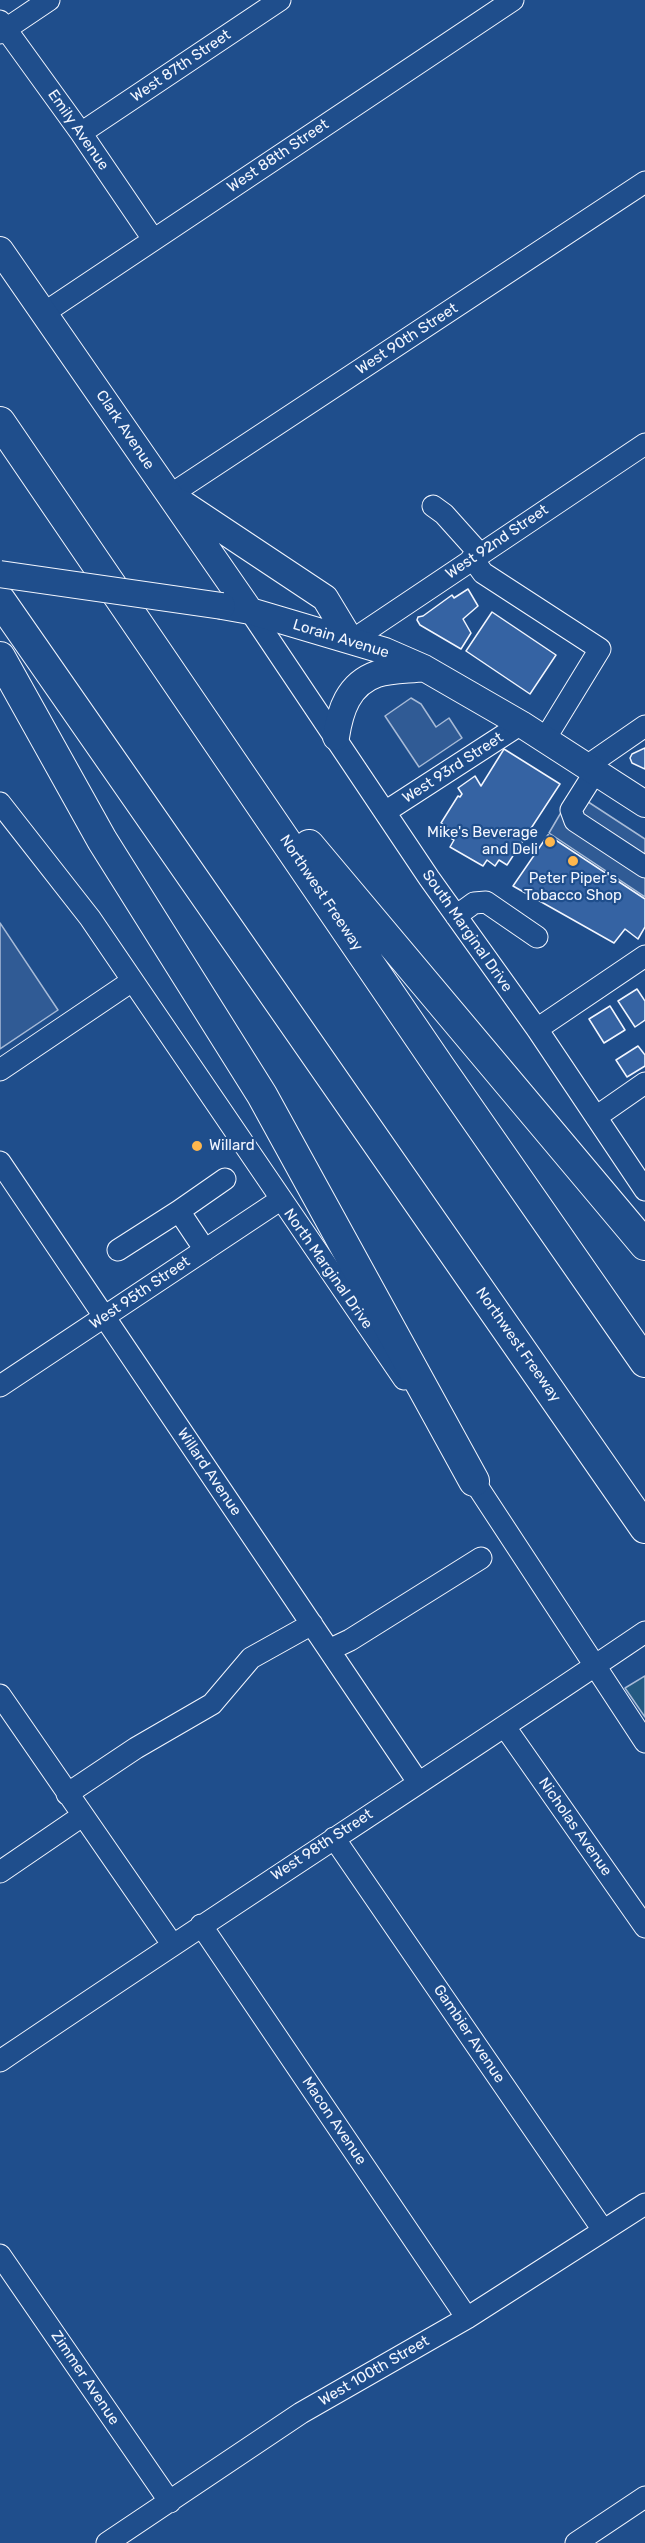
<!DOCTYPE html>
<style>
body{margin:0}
canvas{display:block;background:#1f4e8c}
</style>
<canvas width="645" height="2543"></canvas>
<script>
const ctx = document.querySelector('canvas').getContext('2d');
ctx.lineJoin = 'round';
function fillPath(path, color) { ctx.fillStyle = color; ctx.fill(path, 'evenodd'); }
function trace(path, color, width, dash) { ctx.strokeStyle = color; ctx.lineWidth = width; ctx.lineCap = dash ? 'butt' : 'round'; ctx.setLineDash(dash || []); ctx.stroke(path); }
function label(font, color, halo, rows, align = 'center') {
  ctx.font = font + ' Rubik,sans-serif'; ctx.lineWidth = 4.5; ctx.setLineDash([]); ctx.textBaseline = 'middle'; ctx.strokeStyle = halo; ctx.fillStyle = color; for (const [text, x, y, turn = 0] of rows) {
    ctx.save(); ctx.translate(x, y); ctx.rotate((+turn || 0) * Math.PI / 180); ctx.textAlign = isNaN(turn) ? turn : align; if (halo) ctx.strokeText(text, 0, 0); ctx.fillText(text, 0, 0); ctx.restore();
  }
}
const green = new Path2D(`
 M 645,1676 L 645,1717 L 625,1688 Z`);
fillPath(green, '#245a82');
trace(green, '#a8bbd7', 1.5);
const parking = new Path2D(`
 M 411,698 L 421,704 L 436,727 L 449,718 L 462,738 L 419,767 L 385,716 Z
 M 573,792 L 645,839 L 645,897 L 549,833 Z
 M 0,923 L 58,1010 L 0,1049 Z`);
fillPath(parking, '#305b95');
trace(parking, '#a8bbd7', 1.5);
const building = new Path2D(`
 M 468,589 L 478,606 L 463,619 L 471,633 L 461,649 L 420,625 L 417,620 L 418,617 L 423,616 L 452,595 L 454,598 Z
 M 492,612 L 556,655 L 530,694 L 466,651 Z
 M 645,748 L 645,769 L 632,763 L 630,758 L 632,754 Z
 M 504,749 L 560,784 L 507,865 L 499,860 L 495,866 L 487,860 L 483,866 L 450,847 L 454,840 L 444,834 L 448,828 L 441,823 L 458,796 L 460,797 L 462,794 L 458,788 L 475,776 L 481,786 Z
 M 548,835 L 645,899 L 645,927 L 638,939 L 625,929 L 614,943 L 513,886 Z
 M 637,989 L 645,1001 L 645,1020 L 635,1027 L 618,1001 Z
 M 610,1006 L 625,1030 L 604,1043 L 589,1019 Z
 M 638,1046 L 645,1055 L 645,1066 L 627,1077 L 616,1060 Z`);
fillPath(building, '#3563a3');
trace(building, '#f2f6ff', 1.5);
const minor = new Path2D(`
 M 0,21 L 81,133 L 153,239
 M 0,33 L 49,0
 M 81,133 L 280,0
 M 44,313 L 513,0
 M 170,495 L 645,182
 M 433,506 L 444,514 L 479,553
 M 472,558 L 483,573 L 600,649 L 545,739
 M 250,611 L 429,878 L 537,1029 L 645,1190
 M 351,641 L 645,444
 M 587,766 L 645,726
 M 595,772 L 571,810 L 575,821 L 645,867
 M 0,803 L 90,918 L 404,1379
 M 385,812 L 521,724
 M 456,916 L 474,903 L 486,902 L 537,937
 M 537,1029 L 645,956
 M 0,1070 L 132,981
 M 596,1117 L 645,1083
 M 0,1162 L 418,1782
 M 179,1211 L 225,1179
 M 118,1250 L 179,1211 L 205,1250
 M 0,1386 L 280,1200
 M 466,1469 L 645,1742
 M 329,1650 L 350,1640 L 481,1558
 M 0,1695 L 172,1944
 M 505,1727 L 645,1927
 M 67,1794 L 136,1748 L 212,1704 L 251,1658 L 312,1624
 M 334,1838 L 603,2230
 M 0,1872 L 82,1816
 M 201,1925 L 467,2318
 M 0,2061 C 214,1916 431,1777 645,1632
 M 0,2255 L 170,2502
 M 107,2543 L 301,2413 L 467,2318 L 645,2204
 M 576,2543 L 645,2497`);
const major = new Path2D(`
 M 0,250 L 250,611
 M 182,503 L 325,598 L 351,641
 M 222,606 L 250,611 L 385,651 L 424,668 L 521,724 L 645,804
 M 336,737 C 340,711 348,684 377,674 C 391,670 409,670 424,668`);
const highway = new Path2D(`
 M 0,422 L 439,1066 L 645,1362
 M 0,600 L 645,1528
 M 0,657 L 102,840 L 262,1095 L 474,1481
 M 309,845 L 645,1245`);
trace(minor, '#f2f6ff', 23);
trace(major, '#f2f6ff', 28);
trace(highway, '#f2f6ff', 32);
trace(minor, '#1f4e8c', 21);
trace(major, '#1f4e8c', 26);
trace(highway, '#1f4e8c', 30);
const majorBridge = new Path2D(`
 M 0,574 L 222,606`);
trace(majorBridge, '#f2f6ff', 28, []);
trace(majorBridge, '#1f4e8c', 26);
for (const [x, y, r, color] of [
 [550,842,6,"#ffb74d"],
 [573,861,6,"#ffb74d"],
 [197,1146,6,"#ffb74d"]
]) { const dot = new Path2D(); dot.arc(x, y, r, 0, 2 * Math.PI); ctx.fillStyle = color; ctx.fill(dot); trace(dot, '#1f4e8c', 2); }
label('15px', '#f2f6ff', '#1f4e8c', [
 ["West 87th Street",181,66,-34],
 ["Emily Avenue",78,130,55],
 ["West 88th Street",278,156,-34],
 ["West 90th Street",407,339,-33],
 ["Clark Avenue",125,430,56],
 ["West 92nd Street",497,542,-34],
 ["Lorain Avenue",341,639,17],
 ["West 93rd Street",453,768,-33],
 ["Northwest Freeway",321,893,56],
 ["South Marginal Drive",467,931,55],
 ["North Marginal Drive",328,1269,55],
 ["West 95th Street",140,1293,-34],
 ["Northwest Freeway",518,1345,55],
 ["Willard Avenue",209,1472,56],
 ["Nicholas Avenue",575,1827,55],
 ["West 98th Street",322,1845,-33],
 ["Gambier Avenue",469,2034,56],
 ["Macon Avenue",334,2121,56],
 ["West 100th Street",374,2371,-30],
 ["Zimmer Avenue",85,2378,56]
]);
label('15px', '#f2f6ff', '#1f4e8c', [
 ["Mike's Beverage",538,833],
 ["and Deli",538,850],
 ["Peter Piper's",573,879,"center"],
 ["Tobacco Shop",573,896,"center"],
 ["Willard",209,1146,"left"]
], 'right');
</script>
